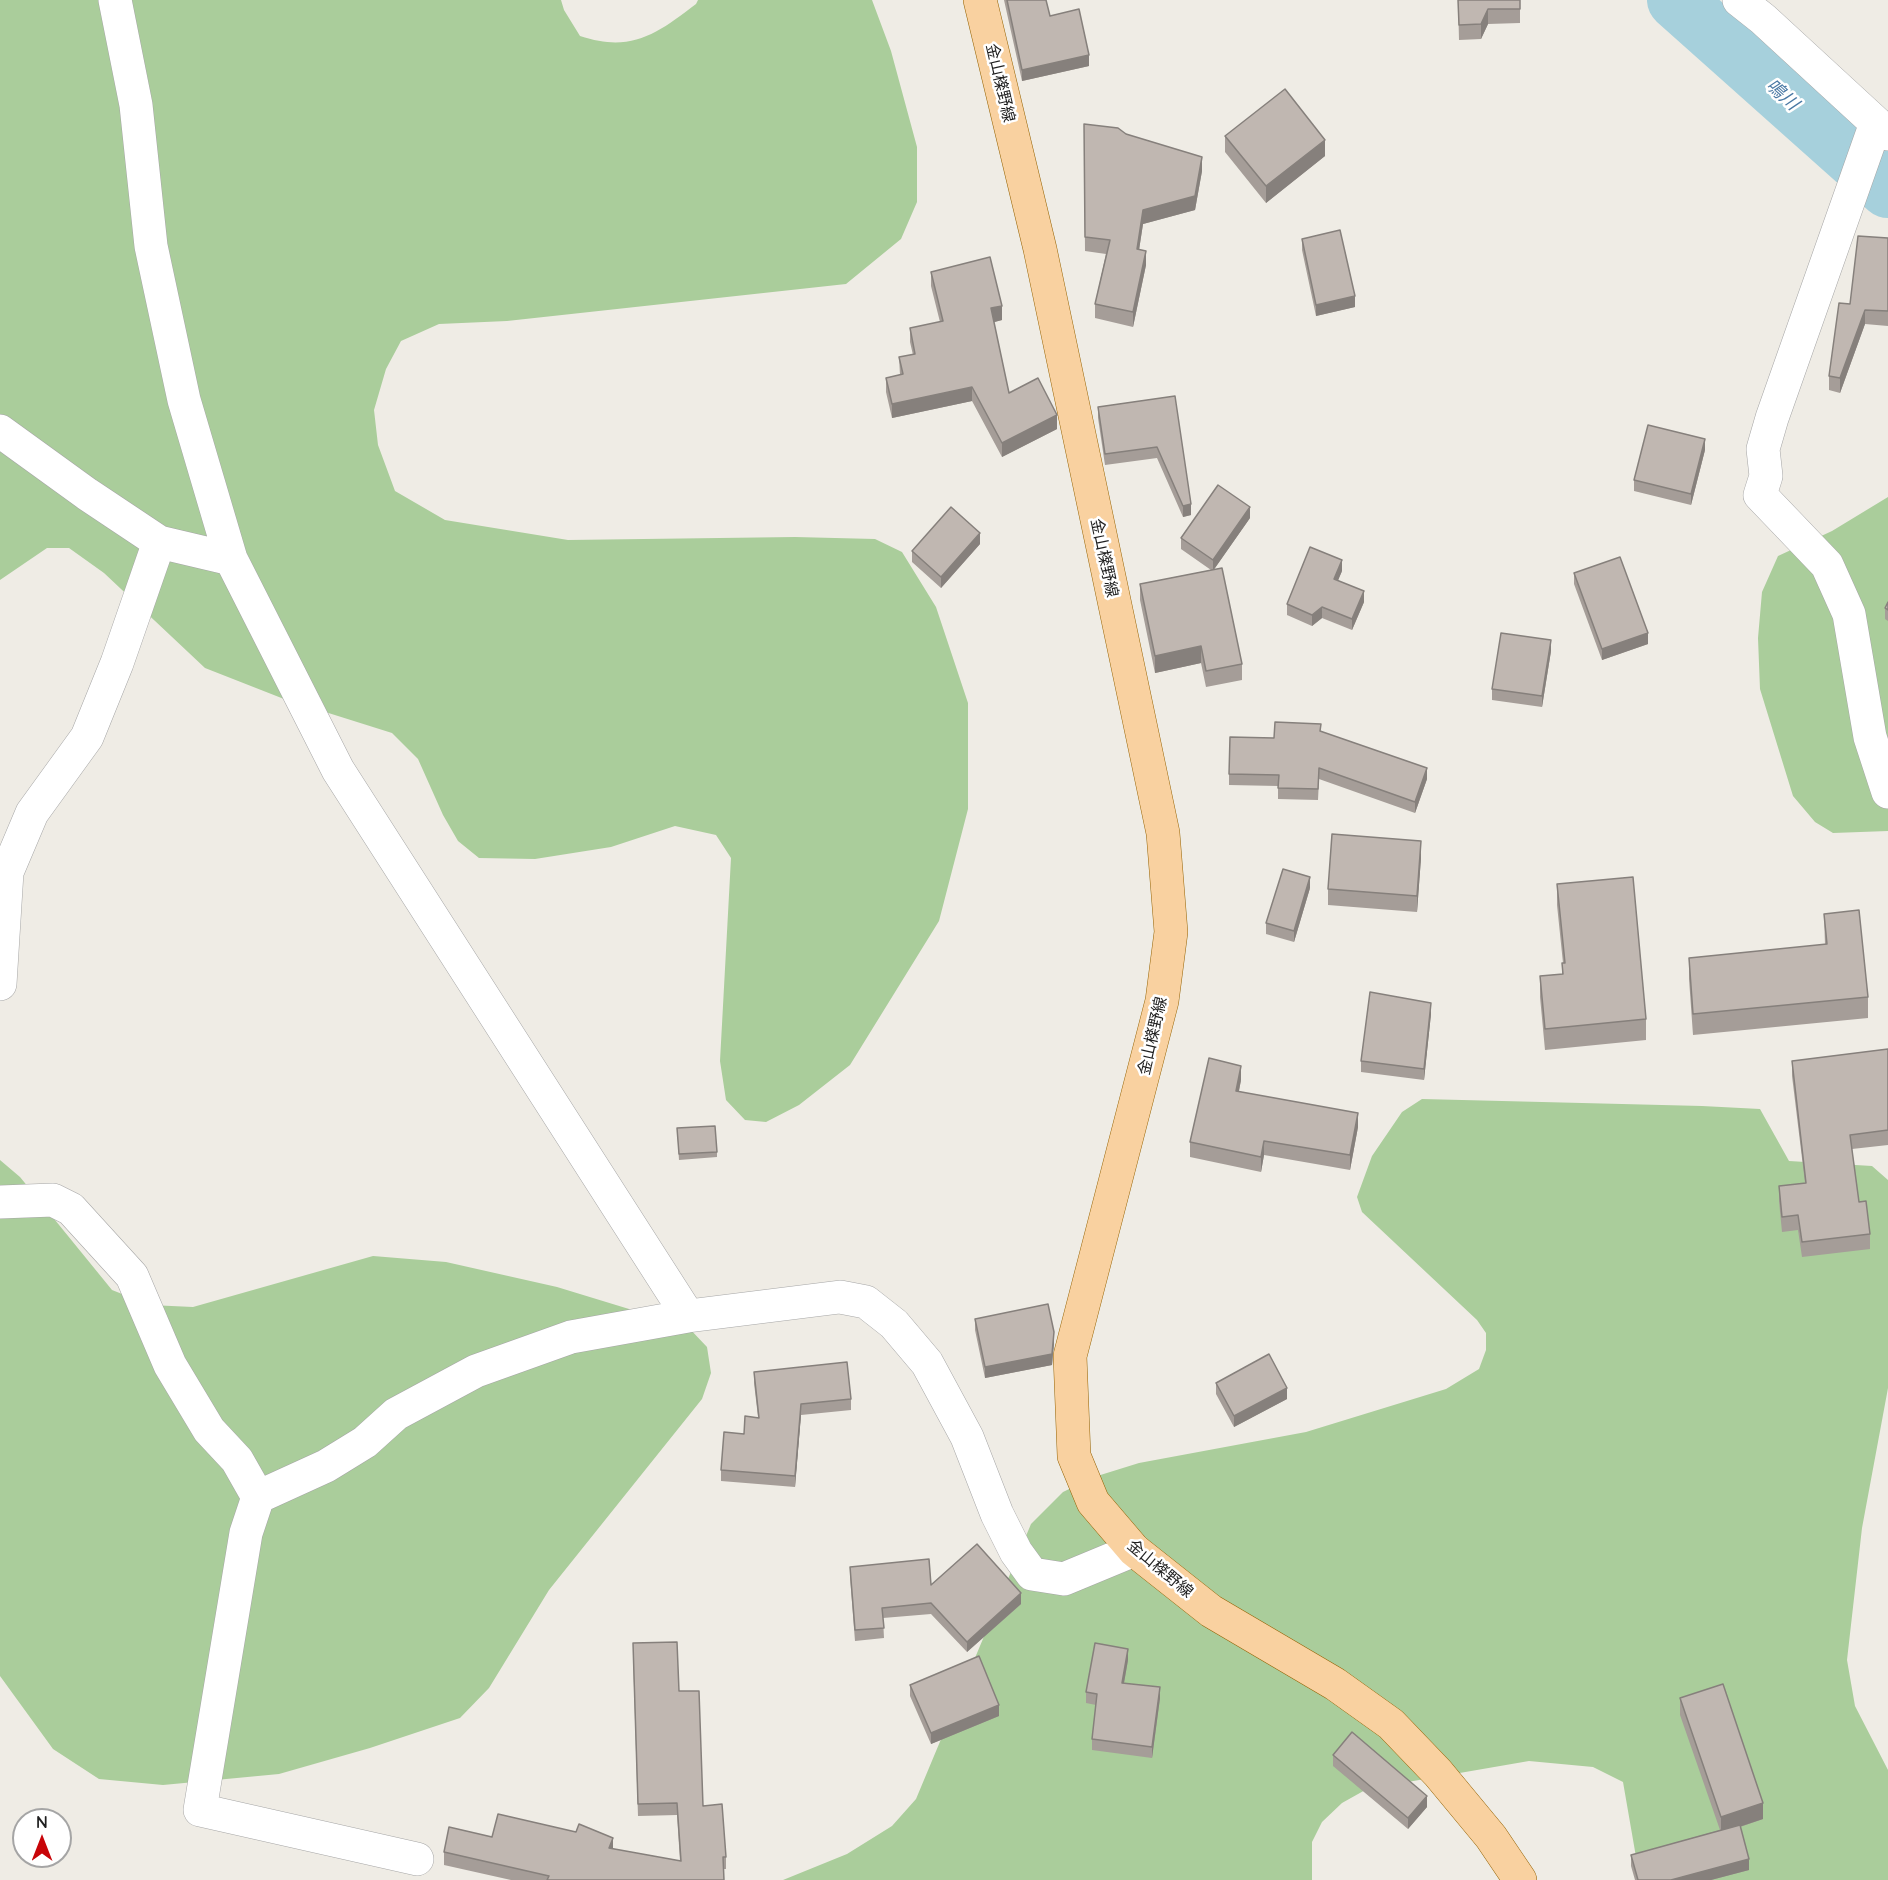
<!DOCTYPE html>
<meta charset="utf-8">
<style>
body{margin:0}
#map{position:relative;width:1888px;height:1880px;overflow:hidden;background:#efece5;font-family:Quicksand,sans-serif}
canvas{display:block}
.north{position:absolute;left:12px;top:1808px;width:60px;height:60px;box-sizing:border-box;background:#fff;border:2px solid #a5a5a5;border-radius:50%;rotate:0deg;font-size:16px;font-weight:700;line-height:24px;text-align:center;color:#1f1f1f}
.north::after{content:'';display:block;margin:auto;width:21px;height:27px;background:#c80509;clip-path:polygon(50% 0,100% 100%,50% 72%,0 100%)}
</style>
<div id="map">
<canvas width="1888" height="1880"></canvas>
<div class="north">N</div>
</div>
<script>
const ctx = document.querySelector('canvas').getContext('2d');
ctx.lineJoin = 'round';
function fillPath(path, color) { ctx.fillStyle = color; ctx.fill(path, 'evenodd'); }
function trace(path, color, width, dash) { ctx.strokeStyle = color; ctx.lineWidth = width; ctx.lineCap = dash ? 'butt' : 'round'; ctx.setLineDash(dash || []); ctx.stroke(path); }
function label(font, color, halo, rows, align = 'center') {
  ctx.font = font + ' Quicksand,"Noto Sans JP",sans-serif'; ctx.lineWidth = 5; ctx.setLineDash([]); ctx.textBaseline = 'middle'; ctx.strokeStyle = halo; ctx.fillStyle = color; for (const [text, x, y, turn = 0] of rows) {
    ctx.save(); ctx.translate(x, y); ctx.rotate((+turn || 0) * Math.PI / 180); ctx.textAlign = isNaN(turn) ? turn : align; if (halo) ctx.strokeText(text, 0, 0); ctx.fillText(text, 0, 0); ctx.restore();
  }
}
fillPath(new Path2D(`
 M 0,0 L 561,0 L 564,10 L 580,36 C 631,53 657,34 696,4 L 698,0 L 872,0 L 891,51 L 917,147 L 917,202 L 901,239 L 846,284 L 507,321 L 439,324 L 401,341 L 386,369 L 374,410 L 378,445 L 395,491 L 445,520 L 568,540 L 795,537 L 875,539 L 902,552 L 936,607 L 968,703 L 968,809 L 939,921 L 850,1065 L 799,1105 L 766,1122 L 745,1120 L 726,1100 L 720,1061 L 731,858 L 716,835 L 675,826 L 611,847 L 535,859 L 479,858 L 458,841 L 443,815 L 418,759 L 392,733 L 284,699 L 205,668 L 104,573 L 69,548 L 47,548 L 0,580 Z
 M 1888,497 L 1888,831 L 1833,833 L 1815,822 L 1793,796 L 1760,689 L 1758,638 L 1762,592 L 1778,556 L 1832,531 Z
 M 1422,1099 L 1702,1106 L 1760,1109 L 1789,1161 L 1872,1166 L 1888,1180 L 1888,1388 L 1862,1528 L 1847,1660 L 1855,1706 L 1888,1770 L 1888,1880 L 1640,1880 L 1623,1782 L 1593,1767 L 1529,1761 L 1367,1789 L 1342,1803 L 1322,1822 L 1312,1842 L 1312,1880 L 783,1880 L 847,1854 L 892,1826 L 916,1799 L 1031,1524 L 1063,1492 L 1094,1477 L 1139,1463 L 1306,1432 L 1446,1389 L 1479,1369 L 1486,1350 L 1486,1333 L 1477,1320 L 1362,1212 L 1357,1197 L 1372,1156 L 1402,1112 Z
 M 0,1160 L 20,1177 L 112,1290 L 150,1305 L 193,1307 L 373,1256 L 446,1262 L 557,1287 L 688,1327 L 707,1347 L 711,1373 L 702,1399 L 549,1590 L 489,1688 L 460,1718 L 370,1748 L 279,1774 L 163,1785 L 99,1779 L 53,1749 L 0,1676 Z`), '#aacd9b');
trace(new Path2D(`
 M 1676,0 L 1888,189`), '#a6d0dc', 58);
const minor = new Path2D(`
 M 115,0 L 136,105 L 151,246 L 184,400 L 231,559 L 338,770 L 688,1316
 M 1739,0 L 1763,19 L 1888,134
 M 1876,123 L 1772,418 L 1763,449 L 1766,476 L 1760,495 L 1827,565 L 1849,614 L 1870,737 L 1888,792
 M 0,431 L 87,494 L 159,542 L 231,559
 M 0,984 L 7,872 L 32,813 L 87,737 L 117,663 L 159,542
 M 0,1202 L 53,1200 L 71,1209 L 132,1276 L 170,1365 L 209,1430 L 237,1460 L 258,1497
 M 417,1859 L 200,1810 L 246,1533 L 258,1497 L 326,1466 L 365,1442 L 396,1414 L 476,1371 L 571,1337 L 688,1316 L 840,1297 L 866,1302 L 894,1324 L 927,1363 L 967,1437 L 997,1514 L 1016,1552 L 1032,1574 L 1064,1579 L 1134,1550`);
const major = new Path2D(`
 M 980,0 L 1040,249 L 1163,833 L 1171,932 L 1162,1001 L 1070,1356 L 1074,1456 L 1093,1502 L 1134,1550 L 1211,1611 L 1335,1684 L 1391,1724 L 1438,1773 L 1491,1837 L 1520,1880`);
trace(minor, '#a6a6a6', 34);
trace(major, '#956304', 34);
trace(minor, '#fff', 33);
trace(major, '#f9d1a0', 33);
fillPath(new Path2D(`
 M 1004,0 L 1046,0 L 1050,16 L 1089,66 L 1022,81 Z
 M 1458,0 L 1520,0 L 1520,23 L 1488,24 L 1481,39 L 1459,40 Z
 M 1084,124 L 1126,134 L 1202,171 L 1195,210 L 1143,224 L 1139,250 L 1146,265 L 1133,327 L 1095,318 L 1095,304 L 1106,254 L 1085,251 Z
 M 1225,136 L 1325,156 L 1266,203 L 1225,152 Z
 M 1888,238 L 1888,326 L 1865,324 L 1840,393 L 1829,390 L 1829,376 L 1850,304 Z
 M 1302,239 L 1355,307 L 1316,316 L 1302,250 Z
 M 931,272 L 1002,320 L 994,322 L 1009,393 L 1057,429 L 1002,457 L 972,401 L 892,418 L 886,392 L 886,378 L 900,375 L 899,357 L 913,355 L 910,342 L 910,328 L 940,322 L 931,286 Z
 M 1175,396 L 1191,515 L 1183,517 L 1157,458 L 1105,465 L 1098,418 L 1098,407 Z
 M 1705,450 L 1691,505 L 1634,491 L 1634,480 Z
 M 1250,518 L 1214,569 L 1242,664 L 1242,680 L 1206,687 L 1201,663 L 1155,673 L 1140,600 L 1140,584 L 1211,570 L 1181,549 L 1181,538 Z
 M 980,544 L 941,588 L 912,562 L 912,551 Z
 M 1342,571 L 1338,580 L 1364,602 L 1352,630 L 1322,618 L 1312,626 L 1287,615 L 1287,604 Z
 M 1574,573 L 1648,644 L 1602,660 L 1574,584 Z
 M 1888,602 L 1888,621 L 1885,619 L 1885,608 Z
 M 1551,651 L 1542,707 L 1492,700 L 1492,689 Z
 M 1321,731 L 1427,779 L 1415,813 L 1319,779 L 1318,800 L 1278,799 L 1278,786 L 1229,785 L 1229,774 L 1274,738 Z
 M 1421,858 L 1417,912 L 1328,905 L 1328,889 Z
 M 1557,884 L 1646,1019 L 1646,1040 L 1545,1050 L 1540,997 L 1540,976 L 1562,974 L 1563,963 L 1557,905 Z
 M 1310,888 L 1294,942 L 1266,934 L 1266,923 Z
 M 1824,914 L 1868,997 L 1868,1018 L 1693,1035 L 1689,979 L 1689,958 L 1825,945 Z
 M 1431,1014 L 1424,1080 L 1361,1072 L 1361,1061 Z
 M 1888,1049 L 1888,1145 L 1852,1149 L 1859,1202 L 1870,1234 L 1870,1249 L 1802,1257 L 1798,1230 L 1782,1232 L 1779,1201 L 1779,1186 L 1805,1183 L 1792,1076 L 1792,1061 Z
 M 1241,1080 L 1239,1091 L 1358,1127 L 1350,1170 L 1264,1155 L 1261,1172 L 1190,1157 L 1190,1142 Z
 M 677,1128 L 717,1152 L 717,1157 L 679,1160 Z
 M 975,1319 L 1054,1343 L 1052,1365 L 985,1378 L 975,1330 Z
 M 754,1372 L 851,1399 L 851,1410 L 801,1415 L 795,1487 L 721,1481 L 721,1470 L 744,1434 L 758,1417 L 754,1383 Z
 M 1216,1383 L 1287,1399 L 1234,1427 L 1216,1394 Z
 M 850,1567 L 931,1585 L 1021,1604 L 967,1652 L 931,1614 L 883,1618 L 884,1638 L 855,1641 L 850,1577 Z
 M 633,1656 L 679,1691 L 703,1806 L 726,1857 L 726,1869 L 724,1869 L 724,1880 L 511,1880 L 444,1865 L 444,1852 L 492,1837 L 576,1832 L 613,1849 L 680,1861 L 677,1815 L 638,1816 Z
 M 1128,1660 L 1124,1683 L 1160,1698 L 1152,1758 L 1092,1750 L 1092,1739 L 1096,1705 L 1086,1703 L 1086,1692 Z
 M 910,1685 L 999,1716 L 931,1744 L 910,1696 Z
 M 1680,1698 L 1763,1819 L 1740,1827 L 1749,1870 L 1711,1880 L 1635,1880 L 1631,1866 L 1631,1855 L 1720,1830 L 1680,1715 Z
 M 1333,1755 L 1427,1807 L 1408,1829 L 1333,1766 Z`), '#a59d98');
fillPath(new Path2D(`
 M 1488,9 L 1488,24 L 1481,39 L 1481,24 Z
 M 1089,55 L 1089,66 L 1022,81 L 1022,70 Z
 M 1325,140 L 1325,156 L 1266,203 L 1266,186 Z
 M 1202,157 L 1202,171 L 1195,210 L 1143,224 L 1137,263 L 1137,249 L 1143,210 Z
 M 1146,251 L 1146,265 L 1133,327 L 1133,312 Z
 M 1355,296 L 1355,307 L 1316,316 L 1316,305 Z
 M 1002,306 L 1002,320 L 991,323 L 991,308 Z
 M 1865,310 L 1865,324 L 1840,393 L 1840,378 Z
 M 972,387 L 972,401 L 892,418 L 892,404 Z
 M 1057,415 L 1057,429 L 1002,457 L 1002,443 Z
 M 1705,439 L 1705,450 L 1691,505 L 1691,494 Z
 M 1191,504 L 1191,515 L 1183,517 L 1183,506 Z
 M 1250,507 L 1250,518 L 1213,571 L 1213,560 Z
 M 980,533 L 980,544 L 941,588 L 941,577 Z
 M 1342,560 L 1342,571 L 1334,590 L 1334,579 Z
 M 1364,591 L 1364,602 L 1352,630 L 1352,619 Z
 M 1322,607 L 1322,618 L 1312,626 L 1312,615 Z
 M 1648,633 L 1648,644 L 1602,660 L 1602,649 Z
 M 1551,640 L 1551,651 L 1542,707 L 1542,696 Z
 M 1201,646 L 1201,663 L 1155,673 L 1155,656 Z
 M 1427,768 L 1427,779 L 1415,813 L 1415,802 Z
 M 1421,841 L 1421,858 L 1417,912 L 1417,896 Z
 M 1310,877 L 1310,888 L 1294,942 L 1294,931 Z
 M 1431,1003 L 1431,1014 L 1424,1080 L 1424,1069 Z
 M 1241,1066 L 1241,1080 L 1236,1105 L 1236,1091 Z
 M 1358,1113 L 1358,1127 L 1350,1170 L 1350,1155 Z
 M 1264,1141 L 1264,1155 L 1261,1172 L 1261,1157 Z
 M 1054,1332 L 1054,1343 L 1052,1365 L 985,1378 L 985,1367 Z
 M 1287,1388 L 1287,1399 L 1234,1427 L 1234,1416 Z
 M 801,1404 L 801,1415 L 795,1487 L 795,1476 Z
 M 1021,1593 L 1021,1604 L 967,1652 L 967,1642 Z
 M 1128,1649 L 1128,1660 L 1122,1694 L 1122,1683 Z
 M 1160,1687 L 1160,1698 L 1152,1758 L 1152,1747 Z
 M 999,1705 L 999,1716 L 931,1744 L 931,1733 Z
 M 1427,1796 L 1427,1807 L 1408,1829 L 1408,1818 Z
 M 1763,1803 L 1763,1819 L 1721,1833 L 1721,1817 Z
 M 613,1838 L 613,1851 L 609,1848 Z
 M 1749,1859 L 1749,1870 L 1711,1880 L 1671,1880 Z`), '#86807c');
const building = new Path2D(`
 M 1007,0 L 1046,0 L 1050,16 L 1079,9 L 1089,55 L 1022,70 Z
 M 1458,0 L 1520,0 L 1520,9 L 1488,9 L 1481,24 L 1459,25 Z
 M 1285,89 L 1325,140 L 1266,186 L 1225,136 Z
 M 1084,124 L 1118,128 L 1126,134 L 1202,157 L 1195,196 L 1143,210 L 1137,249 L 1146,251 L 1133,312 L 1095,304 L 1110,240 L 1085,237 Z
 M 1340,230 L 1355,296 L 1316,305 L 1302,239 Z
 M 1858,236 L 1888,238 L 1888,311 L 1865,310 L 1840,378 L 1829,376 L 1839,303 L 1850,304 Z
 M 990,257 L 1002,306 L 991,308 L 1009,393 L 1038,378 L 1057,415 L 1002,443 L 972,387 L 892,404 L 886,378 L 903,374 L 899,357 L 915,354 L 910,328 L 943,321 L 931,272 Z
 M 1175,396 L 1191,504 L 1183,506 L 1157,447 L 1105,454 L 1098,407 Z
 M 1648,425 L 1705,439 L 1691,494 L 1634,480 Z
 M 1218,485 L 1250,507 L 1213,560 L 1181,538 Z
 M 951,507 L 980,533 L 941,577 L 912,551 Z
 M 1310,547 L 1342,560 L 1334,579 L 1364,591 L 1352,619 L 1322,607 L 1312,615 L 1287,604 Z
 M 1620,557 L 1648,633 L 1602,649 L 1574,573 Z
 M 1222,568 L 1242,664 L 1206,671 L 1201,646 L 1155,656 L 1140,584 Z
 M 1888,602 L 1888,610 L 1885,608 Z
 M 1501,633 L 1551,640 L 1542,696 L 1492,689 Z
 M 1275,722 L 1321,724 L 1320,731 L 1427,768 L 1415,802 L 1319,768 L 1318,789 L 1278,788 L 1279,775 L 1229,774 L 1230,737 L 1274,738 Z
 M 1332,834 L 1421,841 L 1417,896 L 1328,889 Z
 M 1283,869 L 1310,877 L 1294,931 L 1266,923 Z
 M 1633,877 L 1646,1019 L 1545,1029 L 1540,976 L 1563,974 L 1562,963 L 1565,963 L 1557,884 Z
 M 1859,910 L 1868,997 L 1693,1014 L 1689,958 L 1827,944 L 1824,914 Z
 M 1370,992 L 1431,1003 L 1424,1069 L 1361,1061 Z
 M 1888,1049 L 1888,1130 L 1850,1135 L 1859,1202 L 1866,1201 L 1870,1234 L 1802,1242 L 1798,1215 L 1782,1217 L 1779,1186 L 1806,1183 L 1792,1061 Z
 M 1209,1058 L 1241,1066 L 1236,1091 L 1358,1113 L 1350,1155 L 1264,1141 L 1261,1157 L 1190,1142 Z
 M 715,1126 L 717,1152 L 679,1154 L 677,1128 Z
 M 1048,1304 L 1054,1332 L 1052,1354 L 985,1367 L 975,1319 Z
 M 1269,1354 L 1287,1388 L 1234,1416 L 1216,1383 Z
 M 847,1362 L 851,1399 L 801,1404 L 795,1476 L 721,1470 L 724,1432 L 744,1434 L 745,1416 L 759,1418 L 754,1372 Z
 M 977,1544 L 1021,1593 L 967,1642 L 931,1603 L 882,1608 L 884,1628 L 855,1630 L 850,1567 L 929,1559 L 931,1585 Z
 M 677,1642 L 679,1691 L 699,1691 L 703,1806 L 722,1804 L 726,1857 L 723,1857 L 724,1880 L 547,1880 L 549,1876 L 444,1852 L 449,1827 L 492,1837 L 498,1814 L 576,1832 L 579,1824 L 613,1838 L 609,1848 L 681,1861 L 677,1803 L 638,1804 L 633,1643 Z
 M 1095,1643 L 1128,1649 L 1122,1683 L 1160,1687 L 1152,1747 L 1092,1739 L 1097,1694 L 1086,1692 Z
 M 979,1656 L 999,1705 L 931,1733 L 910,1685 Z
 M 1723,1684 L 1763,1803 L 1721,1817 L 1680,1698 Z
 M 1352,1732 L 1427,1796 L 1408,1818 L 1333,1755 Z
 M 1740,1825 L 1749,1859 L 1671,1880 L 1638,1880 L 1631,1855 Z`);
fillPath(building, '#c0b7b1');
trace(building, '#86807c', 1.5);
label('16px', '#1f1f1f', '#fff', [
 ["金山檪野線",1000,83,77],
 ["金山檪野線",1104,558,78],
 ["金山檪野線",1153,1036,-77],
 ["金山檪野線",1160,1569,40]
]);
label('italic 18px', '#4a79a4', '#fff', [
 ["鳴川",1782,95,42]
]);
</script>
